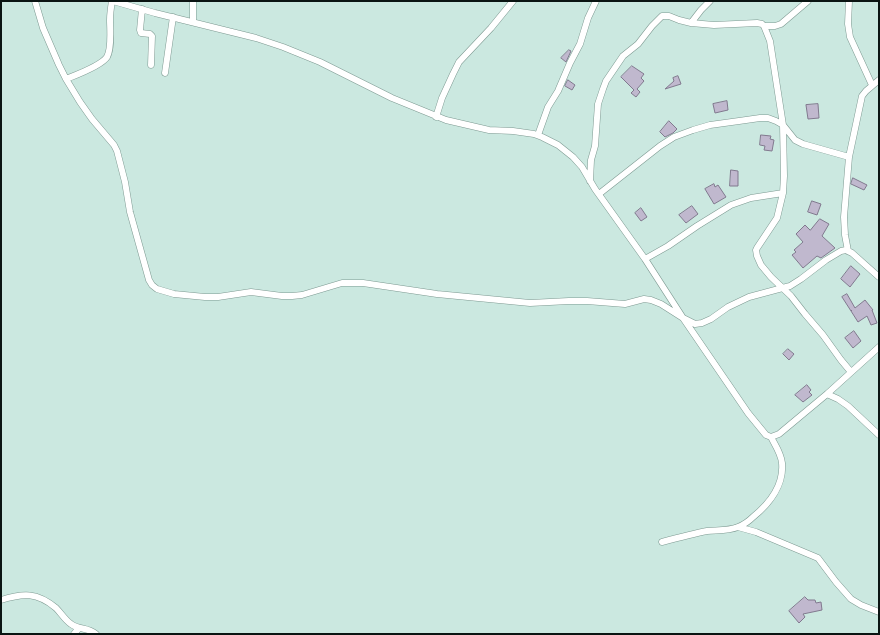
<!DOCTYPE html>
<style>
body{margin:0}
#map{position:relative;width:880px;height:635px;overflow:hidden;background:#cbe8e0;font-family:"Nunito Sans",sans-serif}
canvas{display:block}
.frame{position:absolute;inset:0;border:2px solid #0a1412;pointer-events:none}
</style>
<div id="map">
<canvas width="880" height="635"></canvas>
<div class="frame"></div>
</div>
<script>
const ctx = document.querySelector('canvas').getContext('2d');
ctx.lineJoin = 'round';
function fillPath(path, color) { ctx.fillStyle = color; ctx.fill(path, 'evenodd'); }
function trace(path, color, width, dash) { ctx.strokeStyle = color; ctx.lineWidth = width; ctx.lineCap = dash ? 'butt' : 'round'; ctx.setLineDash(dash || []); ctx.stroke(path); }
const building = new Path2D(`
 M 569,50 L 571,51 L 566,62 L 561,58 Z
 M 632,66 L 644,74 L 641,78 L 644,81 L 637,89 L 640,92 L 636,97 L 631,93 L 634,90 L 621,77 Z
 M 678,76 L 681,84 L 665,89 L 674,81 L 673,78 Z
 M 568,80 L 575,85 L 572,90 L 565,86 Z
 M 727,101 L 728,110 L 715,113 L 713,104 Z
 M 818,104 L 819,118 L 808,119 L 806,105 Z
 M 669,121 L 677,129 L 673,133 L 665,137 L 660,132 Z
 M 761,135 L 771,136 L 770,139 L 774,140 L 772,151 L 764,150 L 765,146 L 760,145 Z
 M 731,170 L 738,171 L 738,186 L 730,186 Z
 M 853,178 L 867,185 L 864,190 L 851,184 Z
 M 714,184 L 715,187 L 718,185 L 726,197 L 714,204 L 705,189 Z
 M 812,201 L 821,204 L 817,215 L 808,212 Z
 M 692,206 L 698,214 L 686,223 L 679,215 Z
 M 641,208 L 647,217 L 641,221 L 635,213 Z
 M 820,219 L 829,224 L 822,236 L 835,248 L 821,258 L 817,256 L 803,268 L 792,255 L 796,252 L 794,250 L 803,242 L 796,234 L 805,225 L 810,230 Z
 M 851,266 L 860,274 L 850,287 L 841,279 Z
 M 847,294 L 855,308 L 865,300 L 873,310 L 872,310 L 877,323 L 871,325 L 867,316 L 858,322 L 851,311 L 852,310 L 851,311 L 842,297 Z
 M 854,331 L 861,341 L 853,348 L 845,338 Z
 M 788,349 L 794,354 L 789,360 L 783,354 Z
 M 807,385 L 811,390 L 809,392 L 812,395 L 803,402 L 795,395 Z
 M 805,597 L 808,600 L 815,600 L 816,603 L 821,602 L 822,610 L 803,614 L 805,617 L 799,623 L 789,611 Z`);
fillPath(building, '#c0b8ce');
trace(building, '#81798e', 1);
const street = new Path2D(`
 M 35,1 L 43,28 L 59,65 L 66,79 L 80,102 L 92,119 L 114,145 L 117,151 L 125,182 L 130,212 L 149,280 L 152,285 L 157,289 L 174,294 L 205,297 L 218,297 L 251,292 L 282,296 L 292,296 L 302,295 L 342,283 L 363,283 L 437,294 L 530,303 L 569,301 L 587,301 L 625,304 L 644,299 L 651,300 L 661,304 L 683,318 L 695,324 L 702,323 L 711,319 L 728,307 L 749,297 L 790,286 L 801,279 L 826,260 L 841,251 L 846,250 L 852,253 L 879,277
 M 113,1 L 155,13 L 256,38 L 283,47 L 320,62 L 392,98 L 446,120 L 489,130 L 513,131 L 534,134 L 542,137 L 558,145 L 573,157 L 582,167 L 595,189 L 645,259 L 683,318 L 748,413 L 766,435 L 771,437 L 779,434 L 827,394 L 879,347
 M 849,1 L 848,24 L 850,37 L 872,85
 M 142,9 L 140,30 L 141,33 L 150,34 L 152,36 L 151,65
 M 193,22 L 193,1
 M 691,23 L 701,10 L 710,1
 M 764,26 L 775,26 L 781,24 L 808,1
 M 165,73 L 173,17
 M 66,79 C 76,75 101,66 107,57 C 112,48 110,30 110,20 C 110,13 111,7 112,1
 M 436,117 L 442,98 L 453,74 L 459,62 L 491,28 L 513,1
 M 538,135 L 548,107 L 558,91 L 570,63 L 580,44 L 588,18 L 596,1
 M 590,181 L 591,160 L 595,146 L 598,104 L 603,89 L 606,81 L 623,56 L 638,44 L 652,26 L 662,16 L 669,16 L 679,20 L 691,23 L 714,25 L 757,23 L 762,24 L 764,26 L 770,41 L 783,125 L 784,176 L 783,193 L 777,218 L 757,248 L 756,250 L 757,256 L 761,265 L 771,277 L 791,296 L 805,314 L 823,335 L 841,360 L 851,372
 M 599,194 L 660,146 L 674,137 L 693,130 L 710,125 L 739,121 L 760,118 L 768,118 L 776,121 L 783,125 L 795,140 L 803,144 L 849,157
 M 848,251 L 845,235 L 844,217 L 849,157 L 862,96 L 866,91 L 879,80
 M 645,259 L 668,246 L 697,226 L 731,205 L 751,198 L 783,193
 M 827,394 L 838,399 L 848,406 L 879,435
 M 738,527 L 756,532 L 818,558 L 836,582 L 851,599 L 861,605 L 879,612
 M 662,542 C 677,538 692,534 707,531 C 717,530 728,531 738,527 C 743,525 749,521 753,517 C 769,504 784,485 782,463 C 781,453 775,445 771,437
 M 1,600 C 23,593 37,592 56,608 C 61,613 65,620 71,624 C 79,630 87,627 96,634
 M 74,634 L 79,628`);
trace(street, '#7d9991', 7);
trace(street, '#fff', 6);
</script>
